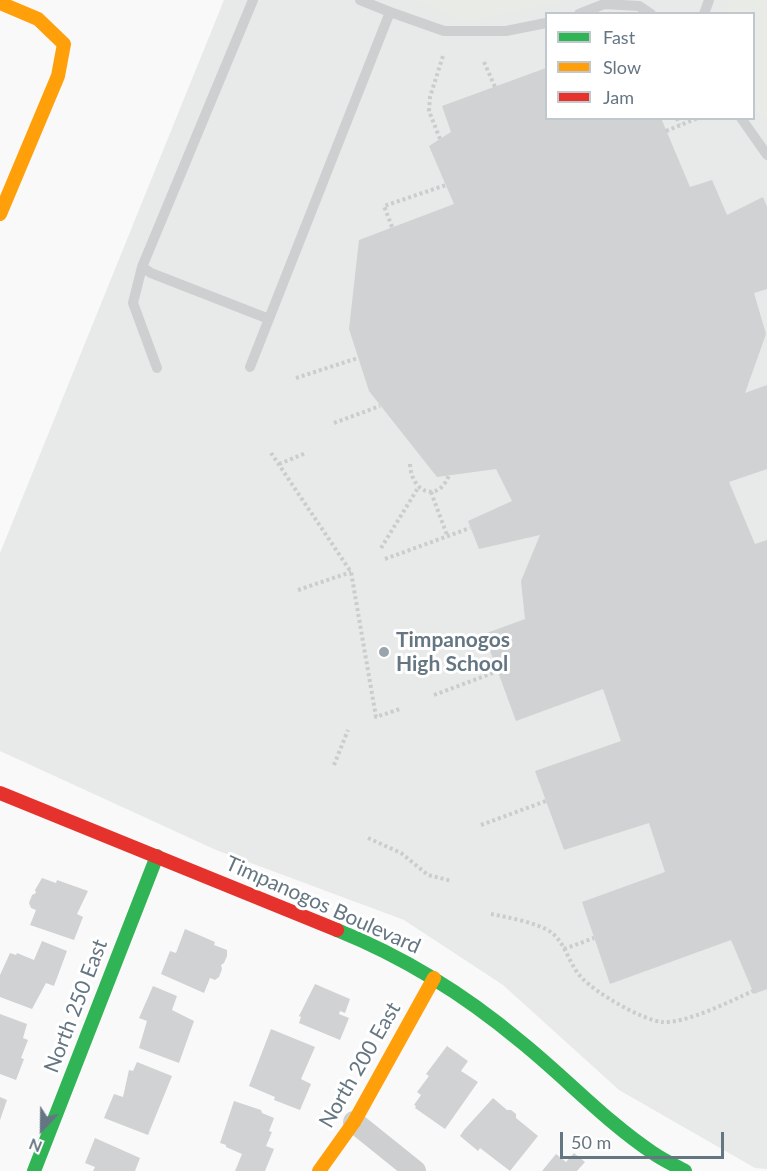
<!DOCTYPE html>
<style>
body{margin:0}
#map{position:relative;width:767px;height:1171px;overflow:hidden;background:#f9f9f9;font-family:Lato,sans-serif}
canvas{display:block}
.legend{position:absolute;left:545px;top:12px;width:210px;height:108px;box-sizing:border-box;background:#fff;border:2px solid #c1c8cd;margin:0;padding:8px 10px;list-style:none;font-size:18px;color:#657683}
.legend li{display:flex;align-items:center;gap:12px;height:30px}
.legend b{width:30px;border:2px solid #c1c8cd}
.north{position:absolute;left:12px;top:1099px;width:60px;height:60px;-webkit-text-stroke:4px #fff;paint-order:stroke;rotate:202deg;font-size:16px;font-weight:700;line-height:24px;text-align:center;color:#657683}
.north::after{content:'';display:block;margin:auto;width:21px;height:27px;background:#657683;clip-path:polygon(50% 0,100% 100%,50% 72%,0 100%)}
.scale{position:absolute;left:560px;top:1132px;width:164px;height:27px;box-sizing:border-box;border:3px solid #657683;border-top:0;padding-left:8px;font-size:18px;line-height:21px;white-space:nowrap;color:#657683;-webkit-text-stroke:4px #fff;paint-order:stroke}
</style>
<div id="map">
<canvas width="767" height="1171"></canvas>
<ul class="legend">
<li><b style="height:8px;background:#30b455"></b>Fast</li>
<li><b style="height:8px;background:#ff9f0a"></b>Slow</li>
<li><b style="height:8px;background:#e5322d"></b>Jam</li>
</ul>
<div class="north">N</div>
<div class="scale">50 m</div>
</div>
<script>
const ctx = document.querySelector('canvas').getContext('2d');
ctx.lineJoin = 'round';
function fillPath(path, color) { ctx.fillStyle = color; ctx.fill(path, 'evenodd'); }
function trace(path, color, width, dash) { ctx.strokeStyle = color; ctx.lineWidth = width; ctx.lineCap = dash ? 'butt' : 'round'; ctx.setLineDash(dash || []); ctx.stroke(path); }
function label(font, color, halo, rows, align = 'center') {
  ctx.font = font + ' Lato,sans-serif'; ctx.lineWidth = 6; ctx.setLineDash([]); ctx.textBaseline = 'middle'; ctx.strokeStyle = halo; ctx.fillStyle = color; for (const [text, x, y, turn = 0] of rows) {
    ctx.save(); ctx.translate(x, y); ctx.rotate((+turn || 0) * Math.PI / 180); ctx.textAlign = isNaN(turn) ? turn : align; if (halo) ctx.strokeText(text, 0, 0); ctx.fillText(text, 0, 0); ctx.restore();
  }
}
fillPath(new Path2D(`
 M 224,0 L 767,0 L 767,1169 L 755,1168 L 619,1090 L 503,985 L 404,920 L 216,850 L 0,751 L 0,553 ZM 546,14 L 754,14 L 754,118 L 546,118 Z`), '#e8e9e9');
fillPath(new Path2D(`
 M 415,0 L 567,0 L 466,22 Z
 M 728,0 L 767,0 L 767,124 L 754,107 L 754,14 L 725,13 Z`), '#e8ebe6');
fillPath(new Path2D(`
 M 546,68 L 546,118 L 661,118 L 690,187 L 712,180 L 727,215 L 763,197 L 767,207 L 767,289 L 754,293 L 766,334 L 745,393 L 767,385 L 767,469 L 729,482 L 755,544 L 767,540 L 767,989 L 754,994 L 731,940 L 610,984 L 582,902 L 665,872 L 649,823 L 564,850 L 535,771 L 621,741 L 603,689 L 516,721 L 484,634 L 525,619 L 521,581 L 540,535 L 479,549 L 468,521 L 512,501 L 496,469 L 437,477 L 369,391 L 349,329 L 359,240 L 454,204 L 429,146 L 451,132 L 442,106 Z
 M 42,878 L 56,883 L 57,880 L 88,891 L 77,914 L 83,917 L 74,940 L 30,925 L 36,910 L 31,908 L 29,903 L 32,895 L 36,893 L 35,890 Z
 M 185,929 L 215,942 L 214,945 L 227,950 L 227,956 L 224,963 L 221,965 L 222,969 L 219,977 L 215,980 L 210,978 L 204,993 L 161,974 L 170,951 L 176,953 Z
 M 42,941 L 67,951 L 54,986 L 46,983 L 32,1009 L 0,997 L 0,975 L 10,953 L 16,955 L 17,953 L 34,960 Z
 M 315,984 L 350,999 L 345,1013 L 340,1011 L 339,1014 L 349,1018 L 340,1040 L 299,1023 L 301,1017 L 299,1016 Z
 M 153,986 L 177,996 L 172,1010 L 194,1021 L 179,1063 L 139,1048 L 147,1021 L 139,1018 Z
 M 0,1014 L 27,1024 L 23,1038 L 28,1040 L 21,1058 L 24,1059 L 16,1080 L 0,1074 Z
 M 271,1029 L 315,1047 L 301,1079 L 311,1084 L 300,1110 L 274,1100 L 275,1097 L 249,1086 Z
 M 447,1046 L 468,1061 L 461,1071 L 478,1082 L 445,1129 L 415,1108 L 416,1106 L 414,1105 L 421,1095 L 417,1092 L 429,1076 L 426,1074 Z
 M 137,1062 L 172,1076 L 148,1135 L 104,1118 L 114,1094 L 123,1097 L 129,1070 L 133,1071 Z
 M 0,1097 L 7,1100 L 0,1120 Z
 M 493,1098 L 507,1110 L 511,1110 L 516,1114 L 516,1118 L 538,1136 L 510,1171 L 480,1148 L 478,1151 L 460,1136 L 464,1130 Z
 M 234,1101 L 261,1110 L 262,1113 L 274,1118 L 269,1131 L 272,1132 L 266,1146 L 274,1149 L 265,1171 L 235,1171 L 242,1154 L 226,1147 L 226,1145 L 220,1143 Z
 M 95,1138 L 140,1158 L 135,1171 L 93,1171 L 95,1167 L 85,1163 Z
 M 574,1153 L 585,1162 L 577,1171 L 542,1171 L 556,1154 L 566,1162 Z`), '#d0d2d3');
trace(new Path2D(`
 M 484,62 L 495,87
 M 677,118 L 679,125
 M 666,131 L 698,118
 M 440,139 L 429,111 L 430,97 L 443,56
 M 392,227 L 384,206 L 446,185
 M 296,378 L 358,358
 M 334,423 L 380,406
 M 271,453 L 351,572 L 376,717 L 400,709
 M 279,464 L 306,453
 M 410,464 C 411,492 438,504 449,475
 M 431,492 L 447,535
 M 381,548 L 418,488
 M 385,559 L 470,528
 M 298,590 L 351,572
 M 434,695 L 498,671
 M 334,765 L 348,730
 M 481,825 L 546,801
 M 368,838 L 401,853 L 428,875 L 452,881
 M 491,914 C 506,917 540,923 552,933 C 566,944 569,965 582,978 C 596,993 642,1020 662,1022 C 685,1024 731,1001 753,991
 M 564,949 L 594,938`), '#cbcccd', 4, [3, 3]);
trace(new Path2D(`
 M 253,0 L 142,267 L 151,273 L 269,319
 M 360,0 L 390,12
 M 579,14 L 604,4 L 639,6 L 651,14
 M 704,14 L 709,0
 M 741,118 L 767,155
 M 142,267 L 133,303 L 157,368
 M 250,367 L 390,12 L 444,31 L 506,31 L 546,23`), '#cecfd0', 10);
trace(new Path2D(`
 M 354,1122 L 415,1171`), '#cecfd0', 22);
trace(new Path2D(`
 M 337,930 C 404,957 465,995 520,1041 C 565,1077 605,1121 653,1153 C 663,1160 674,1165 685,1171
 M 34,1171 L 157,856`), '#30b455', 14);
trace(new Path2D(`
 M 0,3 L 38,19 L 64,44 L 58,76 L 0,214
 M 319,1171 L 354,1122 L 434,978`), '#ff9f0a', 14);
trace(new Path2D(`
 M 0,793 L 337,930`), '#e5322d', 14);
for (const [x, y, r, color] of [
 [384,652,6,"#99a4ac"]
]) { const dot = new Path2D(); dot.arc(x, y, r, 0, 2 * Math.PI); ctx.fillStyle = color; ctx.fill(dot); trace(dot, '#fff', 2); }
label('bold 21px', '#657683', '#fff', [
 ["Timpanogos",396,640],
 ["High School",396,664]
], 'left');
label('21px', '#657683', '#fff', [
 ["Timpanogos Boulevard",323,905,24],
 ["North 250 East",76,1006,-69],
 ["North 200 East",360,1065,-60]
]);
</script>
